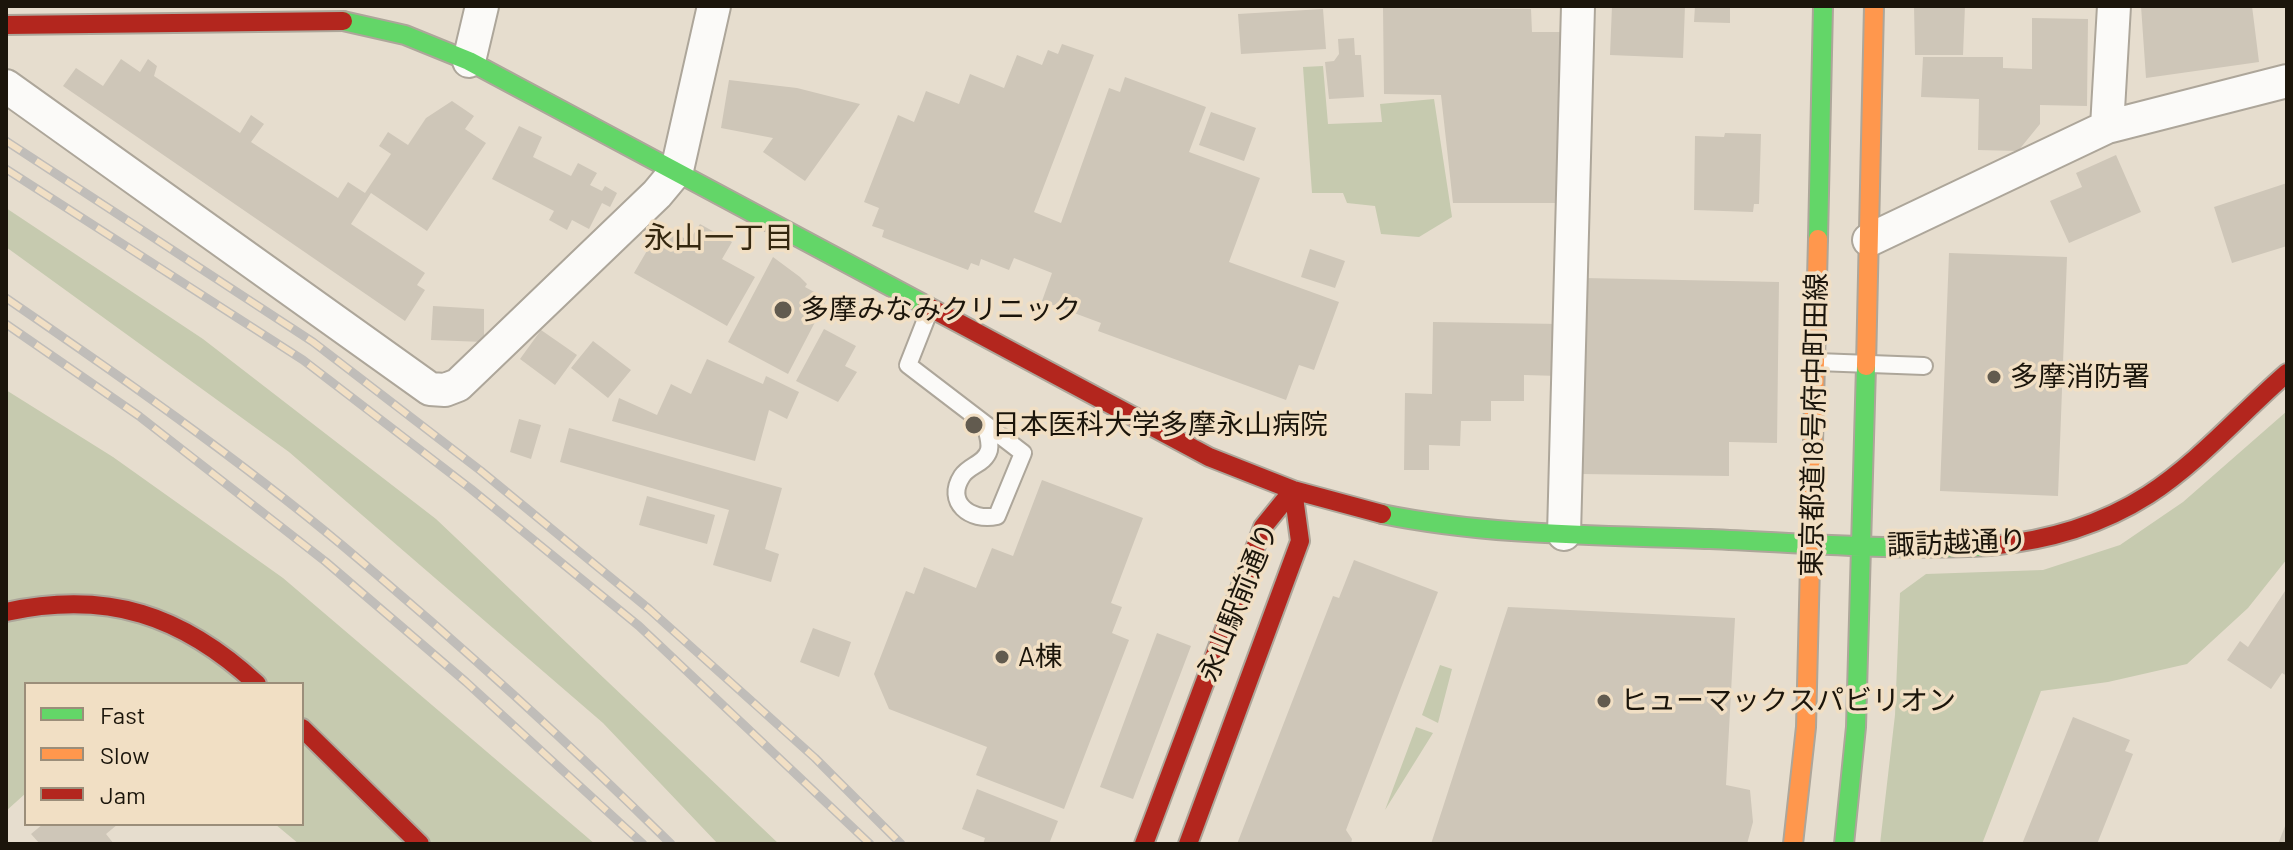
<!DOCTYPE html>
<meta charset="utf-8">
<style>
body{margin:0}
#map{position:relative;width:2293px;height:850px;overflow:hidden;background:#e6ddce;font-family:Barlow,sans-serif}
canvas{display:block}
.frame{position:absolute;inset:0;border:8px solid #1b150b;pointer-events:none}
.legend{position:absolute;left:24px;top:682px;width:280px;height:144px;box-sizing:border-box;background:#f1dfc4;border:2px solid #9b8e7a;margin:0;padding:10px 14px;list-style:none;font-size:24px;color:#1b150b}
.legend li{display:flex;align-items:center;gap:16px;height:40px}
.legend b{width:40px;border:2px solid #9b8e7a}
</style>
<div id="map">
<canvas width="2293" height="850"></canvas>
<div class="frame"></div>
<ul class="legend">
<li><b style="height:10px;background:#63d668"></b>Fast</li>
<li><b style="height:10px;background:#ff974d"></b>Slow</li>
<li><b style="height:10px;background:#b3261e"></b>Jam</li>
</ul>
</div>
<script>
const ctx = document.querySelector('canvas').getContext('2d');
ctx.lineJoin = 'round';
function fillPath(path, color) { ctx.fillStyle = color; ctx.fill(path, 'evenodd'); }
function trace(path, color, width, dash) { ctx.strokeStyle = color; ctx.lineWidth = width; ctx.lineCap = dash ? 'butt' : 'round'; ctx.setLineDash(dash || []); ctx.stroke(path); }
function label(font, color, halo, rows, align = 'center') {
  ctx.font = font + ' Barlow,"Noto Sans JP",sans-serif'; ctx.lineWidth = 7; ctx.setLineDash([]); ctx.textBaseline = 'middle'; ctx.strokeStyle = halo; ctx.fillStyle = color; for (const [text, x, y, turn = 0] of rows) {
    ctx.save(); ctx.translate(x, y); ctx.rotate((+turn || 0) * Math.PI / 180); ctx.textAlign = isNaN(turn) ? turn : align; if (halo) ctx.strokeText(text, 0, 0); ctx.fillText(text, 0, 0); ctx.restore();
  }
}
fillPath(new Path2D(`
 M 1323,66 L 1328,124 L 1382,122 L 1380,104 L 1434,99 L 1452,217 L 1419,237 L 1381,234 L 1375,206 L 1347,203 L 1343,193 L 1312,193 L 1303,67 Z
 M 6,208 L 203,339 L 436,519 L 779,844 L 718,844 L 603,723 L 289,452 L 6,247 Z
 M 6,390 L 113,457 L 283,578 L 595,844 L 299,844 L 275,824 L 302,824 L 302,684 L 26,684 L 26,793 L 6,811 Z
 M 2287,411 L 2287,559 L 2248,608 L 2187,664 L 2108,682 L 2041,691 L 1982,844 L 1880,844 L 1895,715 L 1900,593 L 1926,574 L 2043,570 L 2120,545 L 2183,502 Z
 M 1440,665 L 1452,669 L 1438,723 L 1422,715 Z
 M 1416,727 L 1433,733 L 1385,810 Z`), '#c6caaf');
fillPath(new Path2D(`
 M 1612,6 L 1685,6 L 1683,58 L 1610,55 Z
 M 1695,6 L 1730,6 L 1730,23 L 1694,22 Z
 M 1914,6 L 1965,6 L 1963,55 L 1915,55 Z
 M 2141,6 L 2252,6 L 2259,62 L 2146,78 Z
 M 1383,8 L 1531,9 L 1532,32 L 1562,32 L 1562,203 L 1453,203 L 1441,95 L 1384,94 Z
 M 1323,9 L 1326,49 L 1241,54 L 1238,14 Z
 M 2032,18 L 2088,19 L 2087,106 L 2040,105 L 2040,124 L 2018,151 L 1978,150 L 1979,99 L 1921,97 L 1923,57 L 2003,57 L 2003,68 L 2032,69 Z
 M 1354,38 L 1355,55 L 1361,55 L 1364,97 L 1329,99 L 1325,62 L 1334,61 L 1339,54 L 1338,39 Z
 M 1062,44 L 1094,55 L 1034,212 L 1061,223 L 1109,88 L 1120,92 L 1125,77 L 1206,107 L 1189,152 L 1260,178 L 1229,262 L 1339,302 L 1314,370 L 1299,365 L 1286,400 L 1098,331 L 1101,323 L 1042,301 L 1052,273 L 1014,258 L 1009,270 L 981,259 L 979,266 L 971,263 L 968,270 L 882,237 L 884,230 L 872,226 L 879,208 L 864,202 L 898,115 L 914,122 L 926,91 L 959,104 L 970,74 L 1004,88 L 1017,55 L 1042,65 L 1048,50 L 1058,54 Z
 M 121,59 L 140,72 L 148,59 L 157,66 L 154,76 L 240,133 L 251,115 L 264,124 L 251,142 L 338,198 L 348,182 L 365,193 L 391,154 L 379,146 L 388,132 L 408,145 L 426,118 L 452,101 L 474,116 L 465,129 L 486,143 L 427,231 L 371,193 L 351,224 L 425,273 L 417,285 L 425,290 L 405,321 L 63,86 L 76,68 L 103,86 Z
 M 729,80 L 797,88 L 860,104 L 805,181 L 763,152 L 773,138 L 721,128 Z
 M 1211,112 L 1256,128 L 1244,161 L 1199,145 Z
 M 519,126 L 542,137 L 533,157 L 571,176 L 578,163 L 597,173 L 590,185 L 602,191 L 605,186 L 617,193 L 610,207 L 602,203 L 589,229 L 572,220 L 567,230 L 549,220 L 554,211 L 492,179 Z
 M 1725,133 L 1761,134 L 1759,204 L 1754,204 L 1753,212 L 1694,210 L 1695,136 L 1724,137 Z
 M 2116,155 L 2141,212 L 2069,243 L 2050,201 L 2082,187 L 2076,173 Z
 M 2287,183 L 2287,246 L 2232,263 L 2214,207 Z
 M 700,224 L 732,242 L 722,259 L 755,277 L 727,326 L 634,273 L 662,225 L 689,241 Z
 M 1310,249 L 1345,261 L 1335,288 L 1301,277 Z
 M 1949,253 L 2067,257 L 2058,496 L 1940,491 Z
 M 773,257 L 800,277 L 807,284 L 805,287 L 827,299 L 788,374 L 728,342 Z
 M 1584,278 L 1779,282 L 1777,443 L 1729,442 L 1729,476 L 1582,474 Z
 M 433,306 L 484,309 L 484,342 L 431,340 Z
 M 1433,322 L 1561,324 L 1560,376 L 1524,375 L 1524,401 L 1491,401 L 1491,421 L 1461,421 L 1460,446 L 1429,445 L 1429,470 L 1404,470 L 1405,393 L 1432,394 Z
 M 824,329 L 856,346 L 845,366 L 857,372 L 838,402 L 796,381 Z
 M 541,330 L 577,355 L 555,385 L 520,359 Z
 M 593,341 L 631,370 L 608,398 L 571,368 Z
 M 707,359 L 763,384 L 766,376 L 799,392 L 787,419 L 769,410 L 755,461 L 612,421 L 619,398 L 657,415 L 671,384 L 691,394 Z
 M 519,419 L 541,425 L 531,459 L 510,452 Z
 M 569,428 L 782,488 L 765,549 L 779,554 L 771,582 L 713,565 L 729,510 L 560,462 Z
 M 1042,480 L 1143,518 L 1111,603 L 1122,607 L 1112,633 L 1129,640 L 1064,809 L 976,775 L 987,747 L 889,709 L 874,674 L 906,591 L 914,594 L 924,567 L 976,588 L 992,548 L 1013,556 Z
 M 647,496 L 715,515 L 707,544 L 639,525 Z
 M 1354,560 L 1438,592 L 1346,830 L 1352,839 L 1351,844 L 1237,844 L 1333,596 L 1339,598 Z
 M 2287,588 L 2287,676 L 2282,673 L 2271,689 L 2227,660 L 2240,641 L 2248,647 Z
 M 1508,607 L 1735,618 L 1726,785 L 1750,790 L 1753,822 L 1747,844 L 1431,844 Z
 M 813,628 L 851,642 L 839,677 L 800,662 Z
 M 1157,633 L 1191,646 L 1133,799 L 1100,787 Z
 M 2073,717 L 2130,740 L 2125,751 L 2133,754 L 2097,844 L 2022,844 Z
 M 977,789 L 1058,821 L 1049,844 L 983,844 L 985,838 L 962,829 Z
 M 2287,821 L 2287,844 L 2278,844 Z
 M 43,824 L 118,824 L 106,834 L 114,844 L 40,844 L 31,834 Z`), '#cec6b8');
const lane = new Path2D(`
 M 930,309 L 908,365 L 1023,453 L 997,516 C 970,522 945,502 962,476 C 969,465 985,464 989,450 C 991,441 987,433 985,424
 M 1817,362 L 1924,366`);
const street = new Path2D(`
 M 469,61 L 482,6
 M 6,86 L 430,389 L 445,390 L 458,385 L 657,194 L 677,170 L 714,6
 M 2107,127 L 2114,6
 M 1869,240 L 2107,127 L 2287,81
 M 1564,534 L 1578,6`);
const fast = new Path2D(`
 M 343,21 L 405,35 L 469,61 L 927,306
 M 1818,239 L 1823,6
 M 1382,514 C 1489,536 1601,535 1710,539 C 1803,543 1897,551 1990,546
 M 1844,844 L 1856,727 L 1866,366`);
const slow = new Path2D(`
 M 1866,366 L 1874,6
 M 1793,844 L 1806,727 L 1818,239`);
const jam = new Path2D(`
 M 6,25 L 343,21
 M 927,306 L 1209,457 L 1293,490 L 1382,514
 M 1990,546 C 2045,541 2101,525 2148,495 C 2199,462 2241,413 2287,373
 M 6,612 C 108,590 182,615 257,684
 M 302,728 L 420,844
 M 1144,844 L 1263,527 L 1293,490
 M 1188,844 L 1300,541 L 1293,490`);
trace(lane, '#ada69a', 20);
trace(street, '#ada69a', 36);
trace(fast, '#ada69a', 22);
trace(slow, '#ada69a', 22);
trace(jam, '#ada69a', 22);
trace(lane, '#fbfaf8', 16);
trace(street, '#fbfaf8', 32);
trace(fast, '#63d668', 18);
trace(slow, '#ff974d', 18);
trace(jam, '#b3261e', 18);
const rail = new Path2D(`
 M 6,141 L 313,342 L 481,471 L 649,609 L 815,758 L 901,844
 M 6,169 L 303,360 L 471,489 L 639,626 L 870,844
 M 6,298 C 121,377 236,457 343,546 C 456,641 566,740 671,844
 M 6,324 L 139,416 L 326,562 L 466,682 L 643,844`);
trace(rail, '#c0bdb9', 9);
trace(rail, '#f1dfc4', 6, [18]);
for (const [x, y, r, color] of [
 [783,310,10,"#625b4f"],
 [1994,377,8,"#625b4f"],
 [974,425,10,"#625b4f"],
 [1002,657,8,"#625b4f"],
 [1604,701,8,"#625b4f"]
]) { const dot = new Path2D(); dot.arc(x, y, r, 0, 2 * Math.PI); ctx.fillStyle = color; ctx.fill(dot); trace(dot, '#f1dfc4', 3); }
label('28px', '#1b150b', '#f1dfc4', [
 ["多摩みなみクリニック",801,310],
 ["多摩消防署",2010,377],
 ["日本医科大学多摩永山病院",992,425],
 ["A棟",1018,657],
 ["ヒューマックスパビリオン",1620,701]
], 'left');
label('28px', '#1b150b', '#f1dfc4', [
 ["東京都道18号府中町田線",1814,425,-89],
 ["諏訪越通り",1957,543,-2],
 ["永山駅前通り",1238,602,-68]
]);
label('30px', '#34270f', '#f1dfc4', [
 ["永山一丁目",719,238]
]);
</script>
